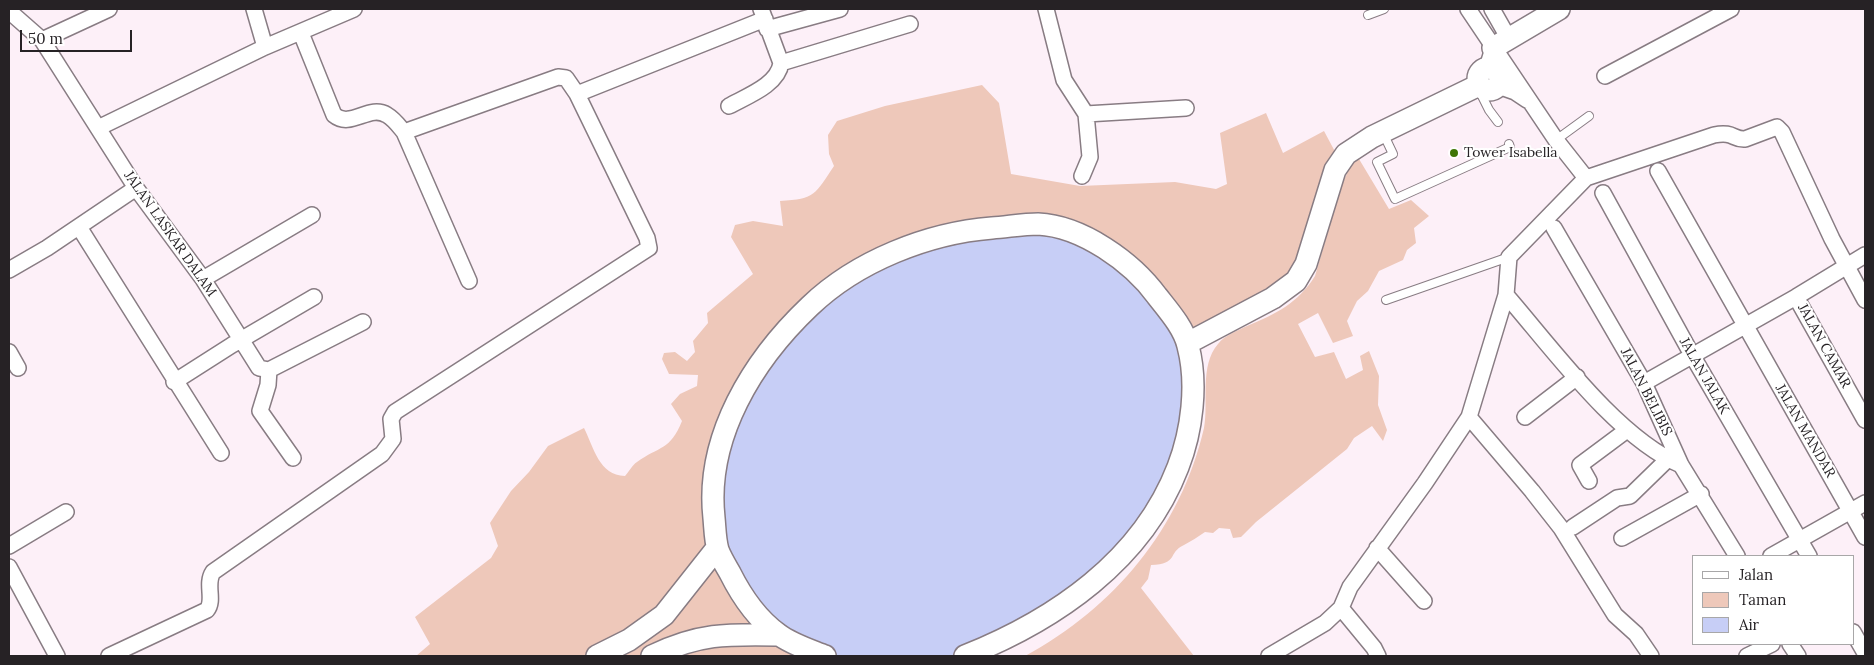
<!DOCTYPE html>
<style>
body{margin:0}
#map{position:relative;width:1874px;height:665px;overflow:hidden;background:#fdf0f8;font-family:Lora,serif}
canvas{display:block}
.frame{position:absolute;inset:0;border:10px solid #262225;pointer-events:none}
.legend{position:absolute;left:1692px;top:555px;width:162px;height:90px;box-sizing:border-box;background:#fff;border:1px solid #a8a7a8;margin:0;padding:6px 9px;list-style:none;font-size:15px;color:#262225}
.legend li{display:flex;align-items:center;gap:10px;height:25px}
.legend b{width:25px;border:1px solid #a8a7a8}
.scale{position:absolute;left:20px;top:30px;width:112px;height:22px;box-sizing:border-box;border:2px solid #262225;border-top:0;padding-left:6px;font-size:15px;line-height:18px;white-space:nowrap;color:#262225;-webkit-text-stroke:4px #fff;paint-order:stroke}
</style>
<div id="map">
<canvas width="1874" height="665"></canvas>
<div class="frame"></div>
<ul class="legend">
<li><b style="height:6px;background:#fff"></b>Jalan</li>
<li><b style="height:14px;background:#eec8ba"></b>Taman</li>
<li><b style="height:14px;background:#c7cef6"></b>Air</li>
</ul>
<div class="scale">50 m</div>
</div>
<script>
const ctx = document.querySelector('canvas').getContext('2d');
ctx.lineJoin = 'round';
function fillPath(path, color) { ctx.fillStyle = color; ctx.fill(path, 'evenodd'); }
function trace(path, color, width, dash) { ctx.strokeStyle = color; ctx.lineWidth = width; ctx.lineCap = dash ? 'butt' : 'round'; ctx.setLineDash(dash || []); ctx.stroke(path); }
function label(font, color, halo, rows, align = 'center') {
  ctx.font = font + ' Lora,serif'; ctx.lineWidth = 4; ctx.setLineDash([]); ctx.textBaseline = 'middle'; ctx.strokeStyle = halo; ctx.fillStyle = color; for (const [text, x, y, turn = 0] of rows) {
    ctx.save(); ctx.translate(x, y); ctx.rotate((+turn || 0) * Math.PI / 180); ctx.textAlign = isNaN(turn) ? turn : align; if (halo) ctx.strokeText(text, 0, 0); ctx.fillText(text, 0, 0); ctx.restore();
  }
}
fillPath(new Path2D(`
 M 982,85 L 999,103 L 1011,174 L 1080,186 L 1175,182 L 1216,189 L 1227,184 L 1220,133 L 1266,113 L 1283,153 L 1324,131 L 1340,161 L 1306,264 L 1188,343 L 825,656 L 416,656 L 430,644 L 415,617 L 491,558 L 498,546 L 490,523 L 511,491 L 529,472 L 548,446 L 584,428 C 594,448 599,475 625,476 C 629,472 632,465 637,462 C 659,446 670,451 682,421 L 671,404 L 680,394 L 697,386 L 698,375 L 669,374 L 662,359 L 664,353 L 675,352 L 687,361 L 695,352 L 693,341 L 708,323 L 707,313 L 753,274 L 731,237 L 735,225 L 753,221 L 783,226 L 780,201 C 816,199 815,194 834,166 L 829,154 L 828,135 L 837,121 L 885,106 Z
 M 1359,159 L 1389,209 L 1411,200 L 1429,216 L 1414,228 L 1416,243 L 1407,250 L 1403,260 L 1379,271 L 1368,291 L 1357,301 L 1347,321 L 1353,336 L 1333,343 L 1318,313 L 1298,324 L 1315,357 L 1334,352 L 1346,379 L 1363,370 L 1360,356 L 1369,351 L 1379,376 L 1378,405 L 1387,430 L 1383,441 L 1372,426 L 1354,438 L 1347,449 L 1256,522 L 1241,537 L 1233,538 L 1230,529 L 1219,528 L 1213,533 L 1205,532 C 1198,537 1191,541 1184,545 C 1167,553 1179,564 1151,565 L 1148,579 L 1141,588 L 1194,656 L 1025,656 C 1114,608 1181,528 1204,428 C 1209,402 1199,366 1218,344 C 1225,335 1237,331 1247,326 C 1276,314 1298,303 1315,276 L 1341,187 L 1351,164 Z`), '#eec8ba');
fillPath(new Path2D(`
 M 1040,224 L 1109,251 L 1188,343 L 1181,457 L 1094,583 L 965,656 L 825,656 L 743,600 L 712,497 L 720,443 L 810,305 L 892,253 Z`), '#c7cef6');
const lane = new Path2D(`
 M 1368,15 L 1384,9
 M 1478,88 L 1489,110 L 1498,122
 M 1383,133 L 1393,154 L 1377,162 L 1395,199 L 1510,147 L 1509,144
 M 1556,140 L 1589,116
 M 1386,300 L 1509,257`);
const street = new Path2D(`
 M 254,9 L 265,47
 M 761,9 L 781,63 L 910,24
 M 1046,9 L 1064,80 L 1086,114 L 1090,157 L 1082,176
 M 1468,9 L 1556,140 L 1586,178
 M 1492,9 L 1509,39
 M 9,11 L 42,40 L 136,188 L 203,279 L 259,368 L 269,370 L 363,322
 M 767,29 L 840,9
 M 301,33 L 334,115 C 351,129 369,104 387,115 C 394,119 399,126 404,132 L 469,281
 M 42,40 L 109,9
 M 1487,68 L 1493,48
 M 1605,76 L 1731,9
 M 1498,86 L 1515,92 L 1527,100
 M 577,94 L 765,19
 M 729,106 C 747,96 778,85 781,63
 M 1086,114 L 1186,108
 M 98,128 L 265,47 L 354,9
 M 1658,171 L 1865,537
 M 1603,193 L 1692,355 L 1809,556
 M 79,227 L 221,453
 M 1554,228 L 1644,383 L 1681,465 L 1737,556
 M 9,270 L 47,248 L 136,188
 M 203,279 L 312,215
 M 1796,297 L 1865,420
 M 9,352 L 18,368
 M 269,370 L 268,385 L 260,411 L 293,458
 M 174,382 L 232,345 L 314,297
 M 1644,383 L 1796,297 L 1865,255
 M 1469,417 L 1532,491 L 1561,528 L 1615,615 L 1636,634 L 1651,656
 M 1525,417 L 1577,377
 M 1681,465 C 1617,438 1552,348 1506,295 L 1509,257 L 1586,178 L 1714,135 C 1734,131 1733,140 1745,139 L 1777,127 L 1782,132 L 1832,239 L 1865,300
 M 1589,481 L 1580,465 L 1627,430
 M 1573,527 L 1617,498 L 1630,496 L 1668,459
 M 1622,538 L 1701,494
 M 9,546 L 66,512
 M 1377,548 L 1424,601
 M 1771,556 L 1865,503
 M 9,567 L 57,656
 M 1341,608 L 1374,648 L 1378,656
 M 1853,632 L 1865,653
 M 1790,644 L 1798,656
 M 109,656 L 207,610 C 215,600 205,584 213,572 L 382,454 L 393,439 L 391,419 L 395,412 L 649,248 L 647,238 L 577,94 L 566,78 L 558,77 L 404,132
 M 1269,656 L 1325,623 L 1341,608 L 1350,587 L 1425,483 L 1469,417 L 1506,295
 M 1747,656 L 1772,644`);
const secondary = new Path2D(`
 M 1493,48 L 1559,9
 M1478 79a11 11 0 1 1 22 0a11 11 0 1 1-22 0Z
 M 1188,343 L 1273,298 L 1296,281 L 1306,264 L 1335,170 L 1346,154 L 1372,137 L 1479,85
 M 597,656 L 629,640 L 664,615 L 717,548
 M 652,656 C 699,633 728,634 779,635
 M 825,656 C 810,650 791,644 778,634 C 756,618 742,597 730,573 C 726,566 721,558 718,550 C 715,540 715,528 714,518 C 705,437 753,360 810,306 C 857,261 928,233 992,228 C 1007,227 1023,224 1038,224 C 1082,226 1132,262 1157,296 C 1168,310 1184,328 1188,346 C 1198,384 1192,431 1178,467 C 1142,561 1055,620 965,656`);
trace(lane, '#887c83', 10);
trace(street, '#887c83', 18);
trace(secondary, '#887c83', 24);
trace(lane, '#fff', 8);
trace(street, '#fff', 15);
trace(secondary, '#fff', 21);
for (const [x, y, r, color] of [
 [1454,153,5,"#3f7606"]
]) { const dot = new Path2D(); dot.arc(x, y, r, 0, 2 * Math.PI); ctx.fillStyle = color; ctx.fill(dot); trace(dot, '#fff', 2); }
label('14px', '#262225', '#fff', [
 ["Tower Isabella",1464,153]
], 'left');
label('14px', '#262225', '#fff', [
 ["JALAN LASKAR DALAM",170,234,55],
 ["JALAN CAMAR",1824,346,61],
 ["JALAN JALAK",1704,376,60],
 ["JALAN BELIBIS",1646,392,63],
 ["JALAN MANDAR",1805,431,60]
]);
</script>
